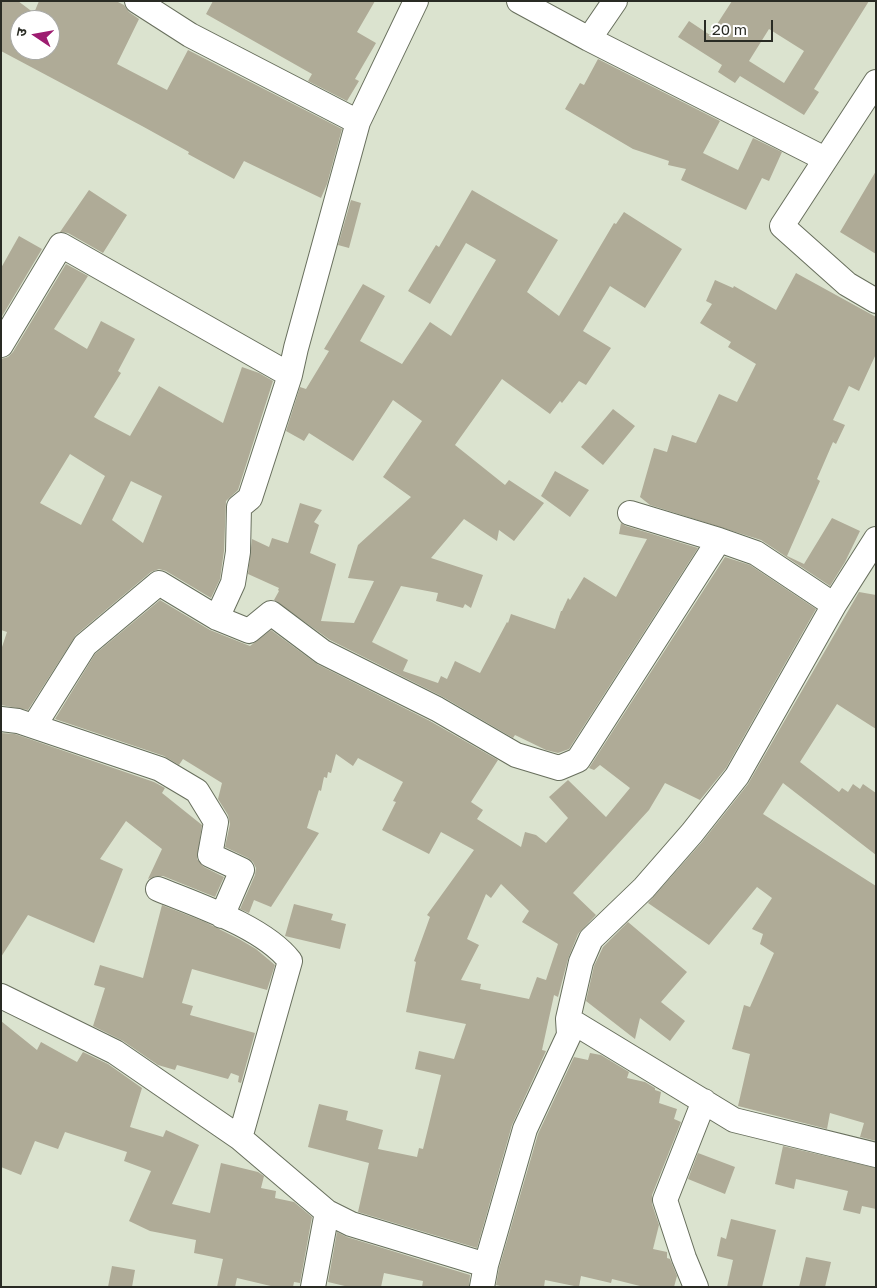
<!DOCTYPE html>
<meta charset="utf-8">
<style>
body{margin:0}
#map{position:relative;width:877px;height:1288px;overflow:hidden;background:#dbe3cf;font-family:"Golos Text","Noto Sans Devanagari",sans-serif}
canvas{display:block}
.frame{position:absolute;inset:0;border:2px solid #292b24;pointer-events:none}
.north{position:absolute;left:10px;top:10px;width:50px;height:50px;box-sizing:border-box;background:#fff;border:1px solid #a9aaa7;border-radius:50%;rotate:282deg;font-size:14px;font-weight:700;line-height:20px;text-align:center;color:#292b24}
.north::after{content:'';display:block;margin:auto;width:18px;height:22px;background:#9d1c70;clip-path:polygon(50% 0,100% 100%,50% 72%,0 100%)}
.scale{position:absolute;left:704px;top:20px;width:69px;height:22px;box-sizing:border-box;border:2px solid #292b24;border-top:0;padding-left:6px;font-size:15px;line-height:18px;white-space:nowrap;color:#292b24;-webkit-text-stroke:4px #fff;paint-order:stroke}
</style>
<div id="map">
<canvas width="877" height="1288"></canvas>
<div class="frame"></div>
<div class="north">उ</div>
<div class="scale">20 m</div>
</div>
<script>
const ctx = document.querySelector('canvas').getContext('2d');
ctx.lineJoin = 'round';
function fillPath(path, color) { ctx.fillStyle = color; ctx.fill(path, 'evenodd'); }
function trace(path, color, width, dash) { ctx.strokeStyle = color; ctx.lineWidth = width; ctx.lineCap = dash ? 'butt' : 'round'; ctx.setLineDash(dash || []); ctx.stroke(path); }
fillPath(new Path2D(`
 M 1,1 L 18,1 L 34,13 L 39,1 L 116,1 L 124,5 L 129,12 L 139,19 L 117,64 L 167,90 L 188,50 L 342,129 L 327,184 L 321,198 L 244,161 L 234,179 L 188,154 L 189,152 L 142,126 L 1,51 ZM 20,20 L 50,20 L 50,50 L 20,50 Z
 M 213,1 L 375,1 L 357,32 L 376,43 L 355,79 L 359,81 L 347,101 L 308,81 L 312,74 L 206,14 Z
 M 732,1 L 869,1 L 814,89 L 819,92 L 804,115 L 740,76 L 735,83 L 718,72 L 722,65 L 678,37 L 689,21 L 710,35 ZM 769,29 L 804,51 L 784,83 L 749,61 Z
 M 598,59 L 720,121 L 703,153 L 738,170 L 753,138 L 782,152 L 769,181 L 762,178 L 746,210 L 681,180 L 686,169 L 668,165 L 669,161 L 633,149 L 565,109 L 580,83 L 584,85 Z
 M 876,171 L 876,254 L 840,232 Z
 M 89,190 L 127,215 L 103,253 L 68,233 L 60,232 Z
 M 472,190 L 558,240 L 527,292 L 559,316 L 614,223 L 616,224 L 624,212 L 682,249 L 645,308 L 610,286 L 583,331 L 611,348 L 586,385 L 579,381 L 562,403 L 560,401 L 550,414 L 502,379 L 455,445 L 505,485 L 509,480 L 544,503 L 514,541 L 499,530 L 497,541 L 464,519 L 431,558 L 483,575 L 471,608 L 465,604 L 463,608 L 436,601 L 438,593 L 401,586 L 372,642 L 408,660 L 403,671 L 438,683 L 441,676 L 447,679 L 455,661 L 480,673 L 507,622 L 508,623 L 511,614 L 555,629 L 561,611 L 562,611 L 568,598 L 570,600 L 584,577 L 616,597 L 647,539 L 619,534 L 621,523 L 626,526 L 698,548 L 569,749 L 558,753 L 546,750 L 515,735 L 513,738 L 443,697 L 330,640 L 274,600 L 279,591 L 278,590 L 279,588 L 248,574 L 252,539 L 269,547 L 272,538 L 288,543 L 300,503 L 322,510 L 314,522 L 319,525 L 310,553 L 336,564 L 321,621 L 354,623 L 374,581 L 348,578 L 358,545 L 411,497 L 383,477 L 422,421 L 393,400 L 353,461 L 309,433 L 304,441 L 286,431 L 300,387 L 306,389 L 329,351 L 324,349 L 363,284 L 385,296 L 360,341 L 402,364 L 430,322 L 451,336 L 496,260 L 466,243 L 430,304 L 408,291 L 436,245 L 439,247 Z
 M 351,200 L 361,203 L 349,248 L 338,245 Z
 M 19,236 L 42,249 L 1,318 L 1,268 Z
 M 66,264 L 88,276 L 54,329 L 87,349 L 101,321 L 135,339 L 118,371 L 121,373 L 94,417 L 99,420 L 130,436 L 159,386 L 223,423 L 242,367 L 259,373 L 273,381 L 238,490 L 226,501 L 224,551 L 220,579 L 211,598 L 166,571 L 159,569 L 151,572 L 76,635 L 28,710 L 1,705 L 1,650 L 7,632 L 1,630 L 1,359 L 8,357 L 13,352 ZM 70,454 L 105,476 L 81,525 L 40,503 ZM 131,481 L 162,496 L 143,543 L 112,520 Z
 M 796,273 L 876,317 L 876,354 L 859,391 L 849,386 L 833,420 L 845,425 L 836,444 L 833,442 L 817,479 L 820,481 L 787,556 L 804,564 L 832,518 L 860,531 L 845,562 L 830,586 L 761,540 L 650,505 L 640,497 L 654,448 L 667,452 L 672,435 L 696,443 L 719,394 L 737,402 L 756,364 L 728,347 L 731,342 L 700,323 L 712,304 L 706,301 L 715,280 L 733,288 L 734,286 L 776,310 Z
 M 613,409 L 635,426 L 603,465 L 581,447 Z
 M 555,471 L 589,490 L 570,517 L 541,496 Z
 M 725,557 L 750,565 L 816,609 L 726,768 L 700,800 L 665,783 L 649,810 L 573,893 L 596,915 L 578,934 L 568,959 L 558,997 L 554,995 L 542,1050 L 546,1051 L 512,1125 L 477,1248 L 358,1212 L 369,1163 L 308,1147 L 319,1104 L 348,1111 L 346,1120 L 383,1130 L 378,1149 L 417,1157 L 419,1148 L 423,1149 L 441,1075 L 415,1069 L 419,1051 L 454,1059 L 466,1024 L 406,1012 L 416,962 L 414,961 L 430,917 L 427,915 L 474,850 L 441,832 L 429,854 L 382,830 L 396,802 L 393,801 L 403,782 L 358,758 L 353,766 L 336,754 L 331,773 L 328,772 L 327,778 L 324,777 L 321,791 L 319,790 L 307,828 L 319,833 L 271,907 L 254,900 L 249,913 L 240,909 L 255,875 L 256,868 L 253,862 L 248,858 L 225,847 L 230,824 L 228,815 L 218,799 L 222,783 L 183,759 L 179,765 L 164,756 L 55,719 L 95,654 L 160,600 L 210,630 L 250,646 L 271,630 L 317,664 L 430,721 L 498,760 L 471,802 L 483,810 L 477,819 L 521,847 L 525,832 L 536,835 L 546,843 L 568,818 L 549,797 L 568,780 L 606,817 L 630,788 L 600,765 L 594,770 L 589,768 ZM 501,884 L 529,911 L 522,922 L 558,944 L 546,980 L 537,977 L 529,999 L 480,989 L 481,984 L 461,980 L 479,945 L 467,939 L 486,894 L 491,898 Z
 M 859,592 L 876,595 L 876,729 L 837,704 L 800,762 L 839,792 L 842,788 L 848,792 L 853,784 L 860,789 L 863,784 L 876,793 L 876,855 L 783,783 L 763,814 L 876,886 L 876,1141 L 860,1137 L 864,1123 L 830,1113 L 827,1129 L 738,1106 L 750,1054 L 732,1049 L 744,1005 L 750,1007 L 774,953 L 760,944 L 763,934 L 752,929 L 772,898 L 757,887 L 709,945 L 648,903 L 702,842 L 748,784 Z
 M 1,733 L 15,734 L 154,782 L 165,788 L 162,793 L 202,825 L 197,859 L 204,867 L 224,877 L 215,897 L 163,876 L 156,876 L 148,879 L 162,849 L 126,821 L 100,859 L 123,869 L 94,943 L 28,915 L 1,957 Z
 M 294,904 L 333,914 L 331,920 L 346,924 L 340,949 L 285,936 Z
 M 162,905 L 205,922 L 239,939 L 256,949 L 275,965 L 267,990 L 192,969 L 182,1003 L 193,1006 L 190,1015 L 255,1033 L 241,1083 L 238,1082 L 239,1076 L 231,1073 L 228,1079 L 177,1065 L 175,1070 L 158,1065 L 123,1041 L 93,1026 L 105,988 L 94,985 L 100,965 L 143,978 Z
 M 628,922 L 687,972 L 661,1002 L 685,1021 L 670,1041 L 640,1018 L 635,1039 L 586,1001 L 594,966 L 603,947 Z
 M 1,1021 L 37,1050 L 41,1042 L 77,1062 L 83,1052 L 108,1064 L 142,1088 L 130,1127 L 163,1137 L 166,1130 L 199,1145 L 172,1204 L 210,1213 L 221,1163 L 258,1172 L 264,1176 L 261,1188 L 276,1191 L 275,1198 L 294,1202 L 312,1217 L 300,1283 L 294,1282 L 293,1287 L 275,1287 L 237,1278 L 235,1287 L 217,1287 L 223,1259 L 194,1253 L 196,1240 L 150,1231 L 129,1221 L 151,1171 L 124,1161 L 127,1152 L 65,1132 L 58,1149 L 35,1141 L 21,1175 L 1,1167 Z
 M 590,1053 L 601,1055 L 629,1072 L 627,1078 L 645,1082 L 655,1088 L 655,1090 L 661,1092 L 659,1103 L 677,1109 L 674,1119 L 681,1122 L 652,1195 L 652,1204 L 659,1225 L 653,1249 L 667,1252 L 667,1258 L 670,1259 L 677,1276 L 674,1287 L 644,1287 L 612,1279 L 611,1283 L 581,1276 L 579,1287 L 545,1280 L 544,1287 L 505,1287 L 496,1285 L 499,1268 L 538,1134 L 574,1057 L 588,1060 Z
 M 783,1146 L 876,1168 L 876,1209 L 862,1206 L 860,1214 L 843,1210 L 848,1191 L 796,1179 L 794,1189 L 775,1184 Z
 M 698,1153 L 735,1167 L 725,1194 L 688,1179 Z
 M 731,1219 L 776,1230 L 762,1287 L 727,1287 L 733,1260 L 717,1256 L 721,1237 L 726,1239 Z
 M 337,1232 L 347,1237 L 470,1275 L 469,1287 L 422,1287 L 423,1281 L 384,1273 L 381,1287 L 349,1287 L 328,1282 Z
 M 806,1257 L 831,1262 L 825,1287 L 799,1287 Z
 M 112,1266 L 135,1270 L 132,1287 L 108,1287 Z`), '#afab97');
const minor = new Path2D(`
 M 137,1 L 190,35 L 358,122 L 416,1
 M 519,1 L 589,39 L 825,159
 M 589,39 L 615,1
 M 876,82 L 782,226 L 847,284 L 876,301
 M 1,345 L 61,245 L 290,375
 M 630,513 L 719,540 L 756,553 L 834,605
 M 217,618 L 233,583 L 238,552 L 239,507 L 250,498 L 290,375 L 296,348 L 358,122
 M 1,719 L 18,721 L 160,769 L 197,791 L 216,822 L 210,855 L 242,870 L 222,916
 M 34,726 L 85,645 L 159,583 L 217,618 L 249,631 L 271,613 L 323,652 L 437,709 L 516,755 L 559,768 L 578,760 L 719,540
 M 158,889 C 197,905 264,927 290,961 L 240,1138 L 327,1212 L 351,1224 L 486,1265
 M 1,996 L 115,1052 L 240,1138
 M 568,1019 L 734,1120 L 876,1155
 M 313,1287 L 327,1212
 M 482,1287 L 486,1265 L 525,1129 L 569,1035 L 568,1019 L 581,962 L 591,939 L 644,888 L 692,833 L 737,776 L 834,605 L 876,539
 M 696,1287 L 684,1258 L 665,1200 L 704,1101`);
trace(minor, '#686f5d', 26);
trace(minor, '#fff', 24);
</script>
